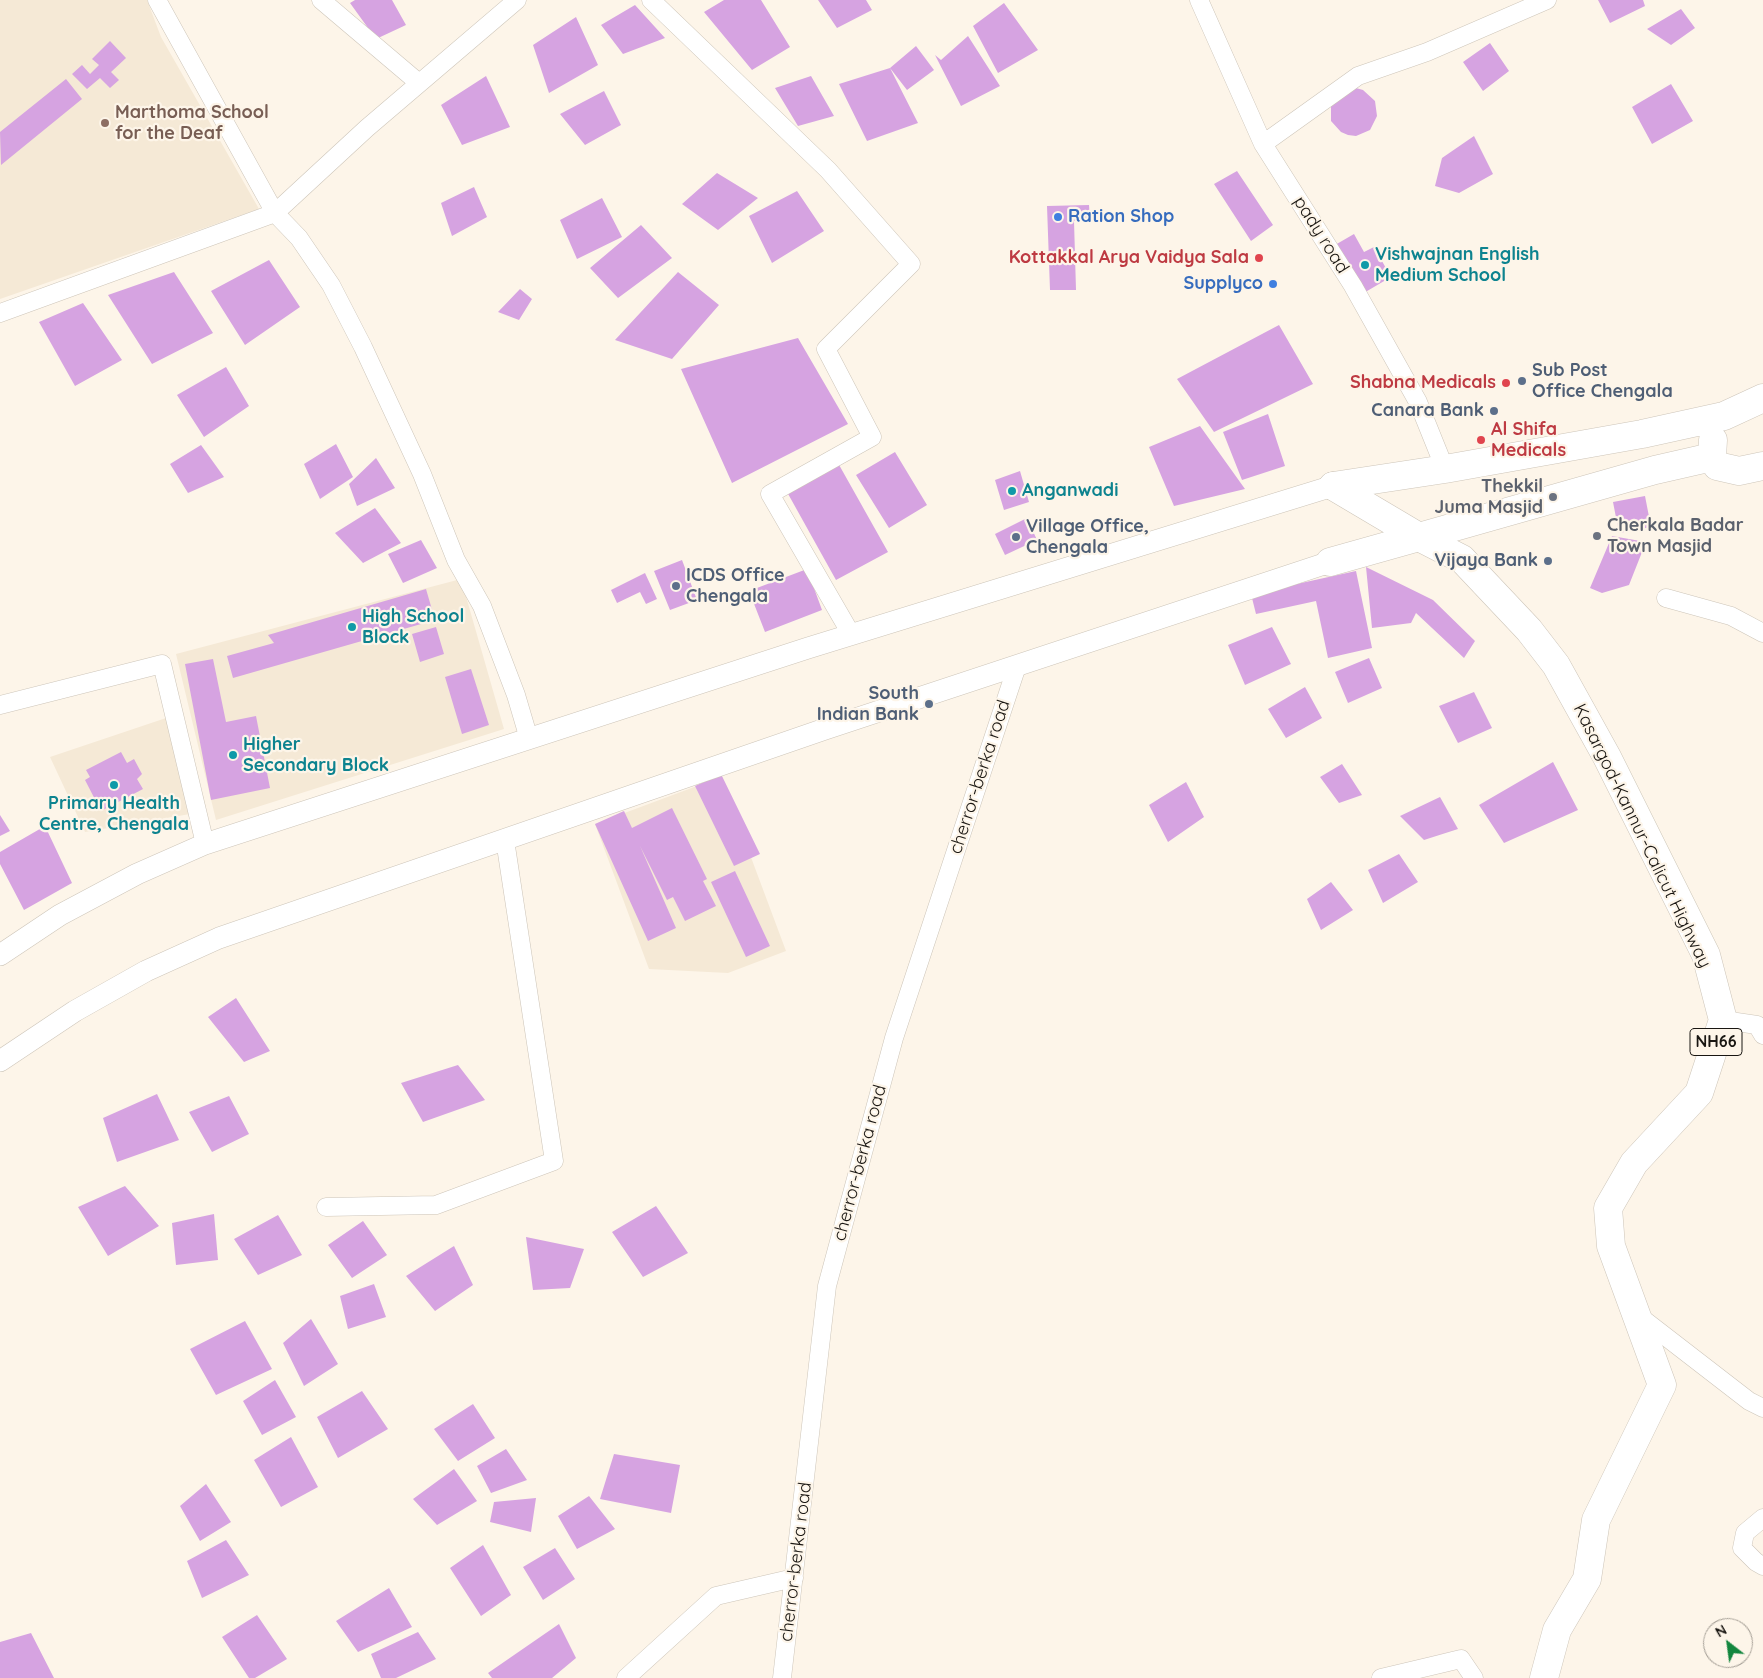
<!DOCTYPE html>
<style>
body{margin:0}
#map{position:relative;width:1763px;height:1678px;overflow:hidden;background:#fdf5e9;font-family:Quicksand,sans-serif}
canvas{display:block}
.north{position:absolute;left:1703px;top:1618px;width:50px;height:50px;box-sizing:border-box;background:#fdf5e9;border:1px solid #a29c93;border-radius:50%;rotate:330deg;font-size:14px;font-weight:700;line-height:20px;text-align:center;color:#191612}
.north::after{content:'';display:block;margin:auto;width:18px;height:22px;background:#13863e;clip-path:polygon(50% 0,100% 100%,50% 72%,0 100%)}
</style>
<div id="map">
<canvas width="1763" height="1678"></canvas>
<div class="north">N</div>
</div>
<script>
const ctx = document.querySelector('canvas').getContext('2d');
ctx.lineJoin = 'round';
function fillPath(path, color) { ctx.fillStyle = color; ctx.fill(path, 'evenodd'); }
function trace(path, color, width, dash) { ctx.strokeStyle = color; ctx.lineWidth = width; ctx.lineCap = dash ? 'butt' : 'round'; ctx.setLineDash(dash || []); ctx.stroke(path); }
function label(font, color, halo, rows, align = 'center') {
  ctx.font = font + ' Quicksand,sans-serif'; ctx.lineWidth = 4.5; ctx.setLineDash([]); ctx.textBaseline = 'middle'; ctx.strokeStyle = halo; ctx.fillStyle = color; for (const [text, x, y, turn = 0] of rows) {
    ctx.save(); ctx.translate(x, y); ctx.rotate((+turn || 0) * Math.PI / 180); ctx.textAlign = isNaN(turn) ? turn : align; if (halo) ctx.strokeText(text, 0, 0); ctx.fillText(text, 0, 0); ctx.restore();
  }
}
fillPath(new Path2D(`
 M 0,0 L 147,0 L 161,37 L 259,209 L 0,299 Z
 M 461,579 L 504,729 L 216,820 L 176,654 Z
 M 169,717 L 190,814 L 85,832 L 50,757 Z
 M 721,777 L 786,951 L 728,973 L 649,969 L 595,824 Z`), '#f5e9d6');
fillPath(new Path2D(`
 M 355,0 L 392,0 L 406,25 L 376,39 L 350,3 Z
 M 724,0 L 761,0 L 790,47 L 752,70 L 704,12 Z
 M 818,0 L 866,0 L 872,10 L 837,28 Z
 M 1598,0 L 1643,0 L 1645,6 L 1610,23 Z
 M 1004,3 L 1038,50 L 998,73 L 973,26 Z
 M 635,5 L 665,38 L 623,54 L 601,25 Z
 M 1681,9 L 1695,28 L 1671,45 L 1647,29 Z
 M 576,17 L 598,65 L 549,93 L 533,45 Z
 M 968,36 L 1000,86 L 961,106 L 935,55 L 941,60 Z
 M 110,41 L 126,58 L 111,72 L 119,80 L 110,88 L 100,78 L 87,89 L 72,74 L 82,65 L 90,74 L 99,65 L 92,59 Z
 M 1490,43 L 1509,71 L 1483,91 L 1463,62 Z
 M 916,46 L 934,70 L 907,90 L 890,68 Z
 M 890,68 L 918,123 L 867,141 L 839,84 Z
 M 486,76 L 510,127 L 462,145 L 441,105 Z
 M 811,76 L 834,116 L 798,126 L 775,88 Z
 M 66,79 L 82,99 L 1,165 L 0,132 Z
 M 1671,84 L 1693,121 L 1652,144 L 1632,107 Z
 M 1356,88 L 1363,90 L 1375,101 L 1377,116 L 1370,130 L 1356,136 L 1348,135 L 1341,132 L 1331,121 L 1331,105 Z
 M 604,91 L 621,125 L 585,145 L 560,114 Z
 M 1474,136 L 1493,174 L 1459,193 L 1435,186 L 1442,158 Z
 M 1237,171 L 1273,225 L 1251,241 L 1214,184 Z
 M 717,173 L 758,198 L 718,230 L 682,204 Z
 M 474,187 L 487,217 L 452,236 L 441,203 Z
 M 797,191 L 824,231 L 772,263 L 749,216 Z
 M 602,198 L 622,237 L 577,259 L 560,220 Z
 M 1089,205 L 1090,220 L 1074,221 L 1076,290 L 1050,290 L 1047,206 Z
 M 641,225 L 672,258 L 618,298 L 590,268 Z
 M 1354,234 L 1364,252 L 1374,247 L 1391,277 L 1362,294 L 1335,245 Z
 M 269,260 L 300,307 L 245,345 L 211,291 Z
 M 174,272 L 213,333 L 152,364 L 108,295 Z
 M 678,272 L 719,305 L 672,359 L 615,340 Z
 M 520,289 L 532,299 L 519,320 L 498,312 Z
 M 83,303 L 122,360 L 75,386 L 39,322 Z
 M 1279,325 L 1313,384 L 1214,432 L 1177,379 Z
 M 798,338 L 848,424 L 732,483 L 681,369 Z
 M 226,367 L 249,406 L 204,437 L 177,395 Z
 M 1268,414 L 1285,466 L 1242,480 L 1223,432 Z
 M 1200,426 L 1245,489 L 1174,506 L 1149,447 Z
 M 336,444 L 353,477 L 320,499 L 304,464 Z
 M 201,445 L 224,477 L 188,493 L 170,464 Z
 M 895,452 L 927,505 L 889,528 L 856,475 Z
 M 376,458 L 395,488 L 357,506 L 349,484 Z
 M 838,463 L 888,552 L 836,580 L 787,492 Z
 M 1020,471 L 1029,502 L 1004,510 L 995,480 Z
 M 1645,496 L 1651,527 L 1619,533 L 1613,502 Z
 M 375,508 L 401,543 L 363,563 L 335,533 Z
 M 1027,518 L 1037,540 L 1005,555 L 995,534 Z
 M 1612,536 L 1646,542 L 1629,585 L 1602,593 L 1590,588 Z
 M 421,540 L 437,568 L 403,583 L 388,554 Z
 M 682,560 L 697,600 L 670,610 L 654,571 Z
 M 1366,567 L 1433,600 L 1475,641 L 1464,658 L 1416,613 L 1411,623 L 1372,628 Z
 M 807,569 L 822,610 L 765,632 L 749,591 Z
 M 1356,571 L 1372,648 L 1328,658 L 1316,601 L 1256,614 L 1251,594 Z
 M 645,573 L 657,599 L 646,604 L 640,592 L 617,603 L 611,590 Z
 M 426,589 L 435,620 L 233,678 L 227,656 L 274,643 L 268,635 Z
 M 436,627 L 444,654 L 420,662 L 412,634 Z
 M 1272,627 L 1291,664 L 1245,685 L 1228,645 Z
 M 1369,658 L 1382,688 L 1348,703 L 1335,672 Z
 M 213,659 L 226,722 L 256,716 L 270,788 L 211,800 L 185,664 Z
 M 471,669 L 489,725 L 462,734 L 445,677 Z
 M 1305,687 L 1322,718 L 1286,738 L 1268,709 Z
 M 1474,692 L 1492,728 L 1458,743 L 1439,706 Z
 M 121,752 L 127,763 L 134,759 L 142,774 L 137,779 L 143,789 L 101,811 L 85,780 L 90,777 L 86,770 Z
 M 1553,762 L 1578,810 L 1504,843 L 1479,805 Z
 M 1342,764 L 1362,795 L 1339,803 L 1320,777 Z
 M 721,774 L 760,854 L 734,866 L 695,786 Z
 M 1186,782 L 1204,817 L 1168,842 L 1149,805 Z
 M 1440,797 L 1458,829 L 1424,840 L 1400,816 Z
 M 672,808 L 707,879 L 703,881 L 716,906 L 685,921 L 673,897 L 667,900 L 640,846 L 676,928 L 648,941 L 595,824 L 624,811 L 632,828 Z
 M 0,815 L 10,831 L 0,836 Z
 M 45,826 L 72,883 L 24,910 L 0,864 L 0,852 Z
 M 1399,854 L 1418,882 L 1383,903 L 1368,870 Z
 M 735,871 L 770,946 L 746,957 L 711,882 Z
 M 1331,882 L 1353,910 L 1321,930 L 1307,899 Z
 M 236,998 L 270,1051 L 244,1062 L 208,1017 Z
 M 458,1065 L 485,1100 L 423,1122 L 401,1083 Z
 M 157,1094 L 179,1140 L 117,1162 L 103,1118 Z
 M 229,1096 L 249,1134 L 212,1152 L 189,1112 Z
 M 125,1186 L 159,1226 L 108,1256 L 78,1207 Z
 M 656,1206 L 688,1253 L 643,1277 L 612,1232 Z
 M 214,1214 L 218,1260 L 176,1265 L 172,1223 Z
 M 278,1215 L 302,1255 L 258,1275 L 234,1239 Z
 M 363,1221 L 387,1255 L 352,1278 L 328,1245 Z
 M 526,1237 L 584,1249 L 570,1288 L 533,1290 Z
 M 454,1246 L 473,1285 L 435,1311 L 406,1276 Z
 M 374,1284 L 386,1317 L 348,1329 L 340,1296 Z
 M 311,1319 L 338,1364 L 304,1386 L 283,1343 Z
 M 245,1321 L 272,1369 L 216,1395 L 190,1349 Z
 M 275,1380 L 296,1417 L 262,1435 L 243,1401 Z
 M 362,1391 L 388,1429 L 338,1458 L 317,1417 Z
 M 473,1404 L 495,1438 L 458,1461 L 434,1429 Z
 M 291,1437 L 318,1487 L 281,1507 L 254,1460 Z
 M 506,1449 L 527,1480 L 491,1493 L 477,1466 Z
 M 614,1454 L 680,1465 L 671,1513 L 600,1499 Z
 M 454,1469 L 477,1501 L 437,1525 L 413,1499 Z
 M 206,1484 L 231,1522 L 200,1541 L 180,1506 Z
 M 589,1496 L 615,1529 L 577,1549 L 558,1516 Z
 M 536,1498 L 531,1532 L 490,1522 L 494,1502 Z
 M 226,1540 L 249,1575 L 202,1598 L 187,1561 Z
 M 483,1545 L 511,1595 L 481,1616 L 450,1568 Z
 M 555,1548 L 575,1579 L 543,1600 L 523,1567 Z
 M 389,1588 L 412,1627 L 358,1652 L 336,1621 Z
 M 257,1615 L 287,1659 L 255,1678 L 249,1678 L 222,1637 Z
 M 559,1624 L 576,1658 L 552,1678 L 492,1678 L 488,1673 Z
 M 418,1632 L 436,1659 L 396,1678 L 381,1678 L 371,1654 Z
 M 31,1633 L 54,1678 L 0,1678 L 0,1642 Z`), '#d6a3e1');
const minor = new Path2D(`
 M 157,0 L 275,213 L 367,128 L 517,0
 M 321,0 L 419,83
 M 651,0 L 828,170 L 911,264 L 826,349 L 872,437 L 770,494 L 851,634
 M 1199,0 L 1263,144 L 1353,286 L 1418,402 L 1445,469
 M 1263,144 L 1358,76 L 1427,52 L 1547,0
 M 0,313 L 275,213 L 299,238 L 331,285 L 363,347 L 422,474 L 456,560 L 482,606 L 516,695 L 529,739
 M 1666,598 L 1731,616 L 1763,633
 M 0,705 L 162,664 L 205,844
 M 1723,1020 L 1757,1025 L 1763,1035
 M 326,1207 L 436,1205 L 554,1161 L 505,840
 M 1639,1316 L 1749,1401 L 1763,1408
 M 1763,1518 L 1745,1533 L 1742,1548 L 1756,1562 L 1763,1566
 M 626,1678 L 716,1596 L 794,1578
 M 782,1678 L 827,1286 L 894,1038 L 1017,666
 M 1381,1678 L 1461,1659 L 1474,1678`);
const tertiary = new Path2D(`
 M 0,955 L 60,915 L 137,874 L 205,844 L 808,648 L 1333,486
 M 0,1061 L 75,1011 L 146,971 L 219,938 L 825,729 L 1330,562`);
const primary = new Path2D(`
 M 1713,440 L 1712,457 L 1717,466 L 1739,471 L 1763,466
 M 1333,486 L 1445,469 L 1642,434 L 1724,416 L 1763,398
 M 1419,537 L 1655,470 L 1712,457`);
const trunk = new Path2D(`
 M 1333,486 L 1419,537 L 1462,559 L 1529,630 L 1556,665 L 1607,757 L 1706,955 L 1723,1020 L 1699,1093 L 1634,1163 L 1608,1208 L 1611,1246 L 1662,1385 L 1596,1520 L 1587,1579 L 1557,1630 L 1544,1678
 M 1330,562 L 1419,537`);
trace(minor, '#cdc5b9', 19);
trace(tertiary, '#cdc5b9', 22);
trace(primary, '#cdc5b9', 29);
trace(trunk, '#cdc5b9', 29);
trace(minor, '#fff', 18);
trace(tertiary, '#fff', 21);
trace(primary, '#fff', 28);
trace(trunk, '#fff', 28);
for (const [x, y, r, color] of [
 [105,123,5,"#8d6e63"],
 [1058,217,5,"#3f7fe0"],
 [1259,258,5,"#e0444e"],
 [1365,265,5,"#0f9aa8"],
 [1273,284,5,"#3f7fe0"],
 [1522,381,5,"#5c6f8a"],
 [1506,383,5,"#e0444e"],
 [1494,411,5,"#5c6f8a"],
 [1481,440,5,"#e0444e"],
 [1012,491,5,"#0f9aa8"],
 [1553,497,5,"#6b7280"],
 [1597,536,5,"#6b7280"],
 [1016,537,5,"#5c6f8a"],
 [1548,561,5,"#5c6f8a"],
 [676,586,5,"#5c6f8a"],
 [352,627,5,"#0f9aa8"],
 [929,704,5,"#5c6f8a"],
 [233,755,5,"#0f9aa8"],
 [114,785,5,"#0f9aa8"]
]) { const dot = new Path2D(); dot.arc(x, y, r, 0, 2 * Math.PI); ctx.fillStyle = color; ctx.fill(dot); trace(dot, '#fdf5e9', 2); }
for (const [x, y, w] of [
 [1716,1042,52]
]) { const box = new Path2D(); box.roundRect(x - w / 2, y - 13.5, w, 27, 4); ctx.fillStyle = '#fdf5e9'; ctx.fill(box); trace(box, '#191612', 1); }
label('bold 16px', '#191612', null, [
 ["NH66",1716,1042]
]);
label('bold 18px', '#785e54', '#fdf5e9', [
 ["Marthoma School",115,113],
 ["for the Deaf",115,134]
], 'left');
label('bold 18px', '#366cbe', '#fdf5e9', [
 ["Ration Shop",1068,217],
 ["Supplyco",1263,284,"right"]
], 'left');
label('18px', '#191612', '#fdf5e9', [
 ["pady road",1321,235,58],
 ["cherror-berka road",980,777,-72],
 ["Kasargod-Kannur-Calicut Highway",1642,836,64],
 ["cherror-berka road",860,1163,-75],
 ["cherror-berka road",796,1562,-83]
]);
label('bold 18px', '#0d838f', '#fdf5e9', [
 ["Vishwajnan English",1375,255],
 ["Medium School",1375,276],
 ["Anganwadi",1022,491],
 ["High School",362,617],
 ["Block",362,638],
 ["Higher",243,745],
 ["Secondary Block",243,766],
 ["Primary Health",114,804,"center"],
 ["Centre, Chengala",114,825,"center"]
], 'left');
label('bold 18px', '#be3a42', '#fdf5e9', [
 ["Kottakkal Arya Vaidya Sala",1249,258],
 ["Shabna Medicals",1496,383],
 ["Al Shifa",1491,430,"left"],
 ["Medicals",1491,451,"left"]
], 'right');
label('bold 18px', '#4e5e75', '#fdf5e9', [
 ["Sub Post",1532,371],
 ["Office Chengala",1532,392],
 ["Canara Bank",1484,411,"right"],
 ["Village Office,",1026,527],
 ["Chengala",1026,548],
 ["Vijaya Bank",1538,561,"right"],
 ["ICDS Office",686,576],
 ["Chengala",686,597],
 ["South",919,694,"right"],
 ["Indian Bank",919,715,"right"]
], 'left');
label('bold 18px', '#5b616d', '#fdf5e9', [
 ["Thekkil",1543,487],
 ["Juma Masjid",1543,508],
 ["Cherkala Badar",1607,526,"left"],
 ["Town Masjid",1607,547,"left"]
], 'right');
</script>
